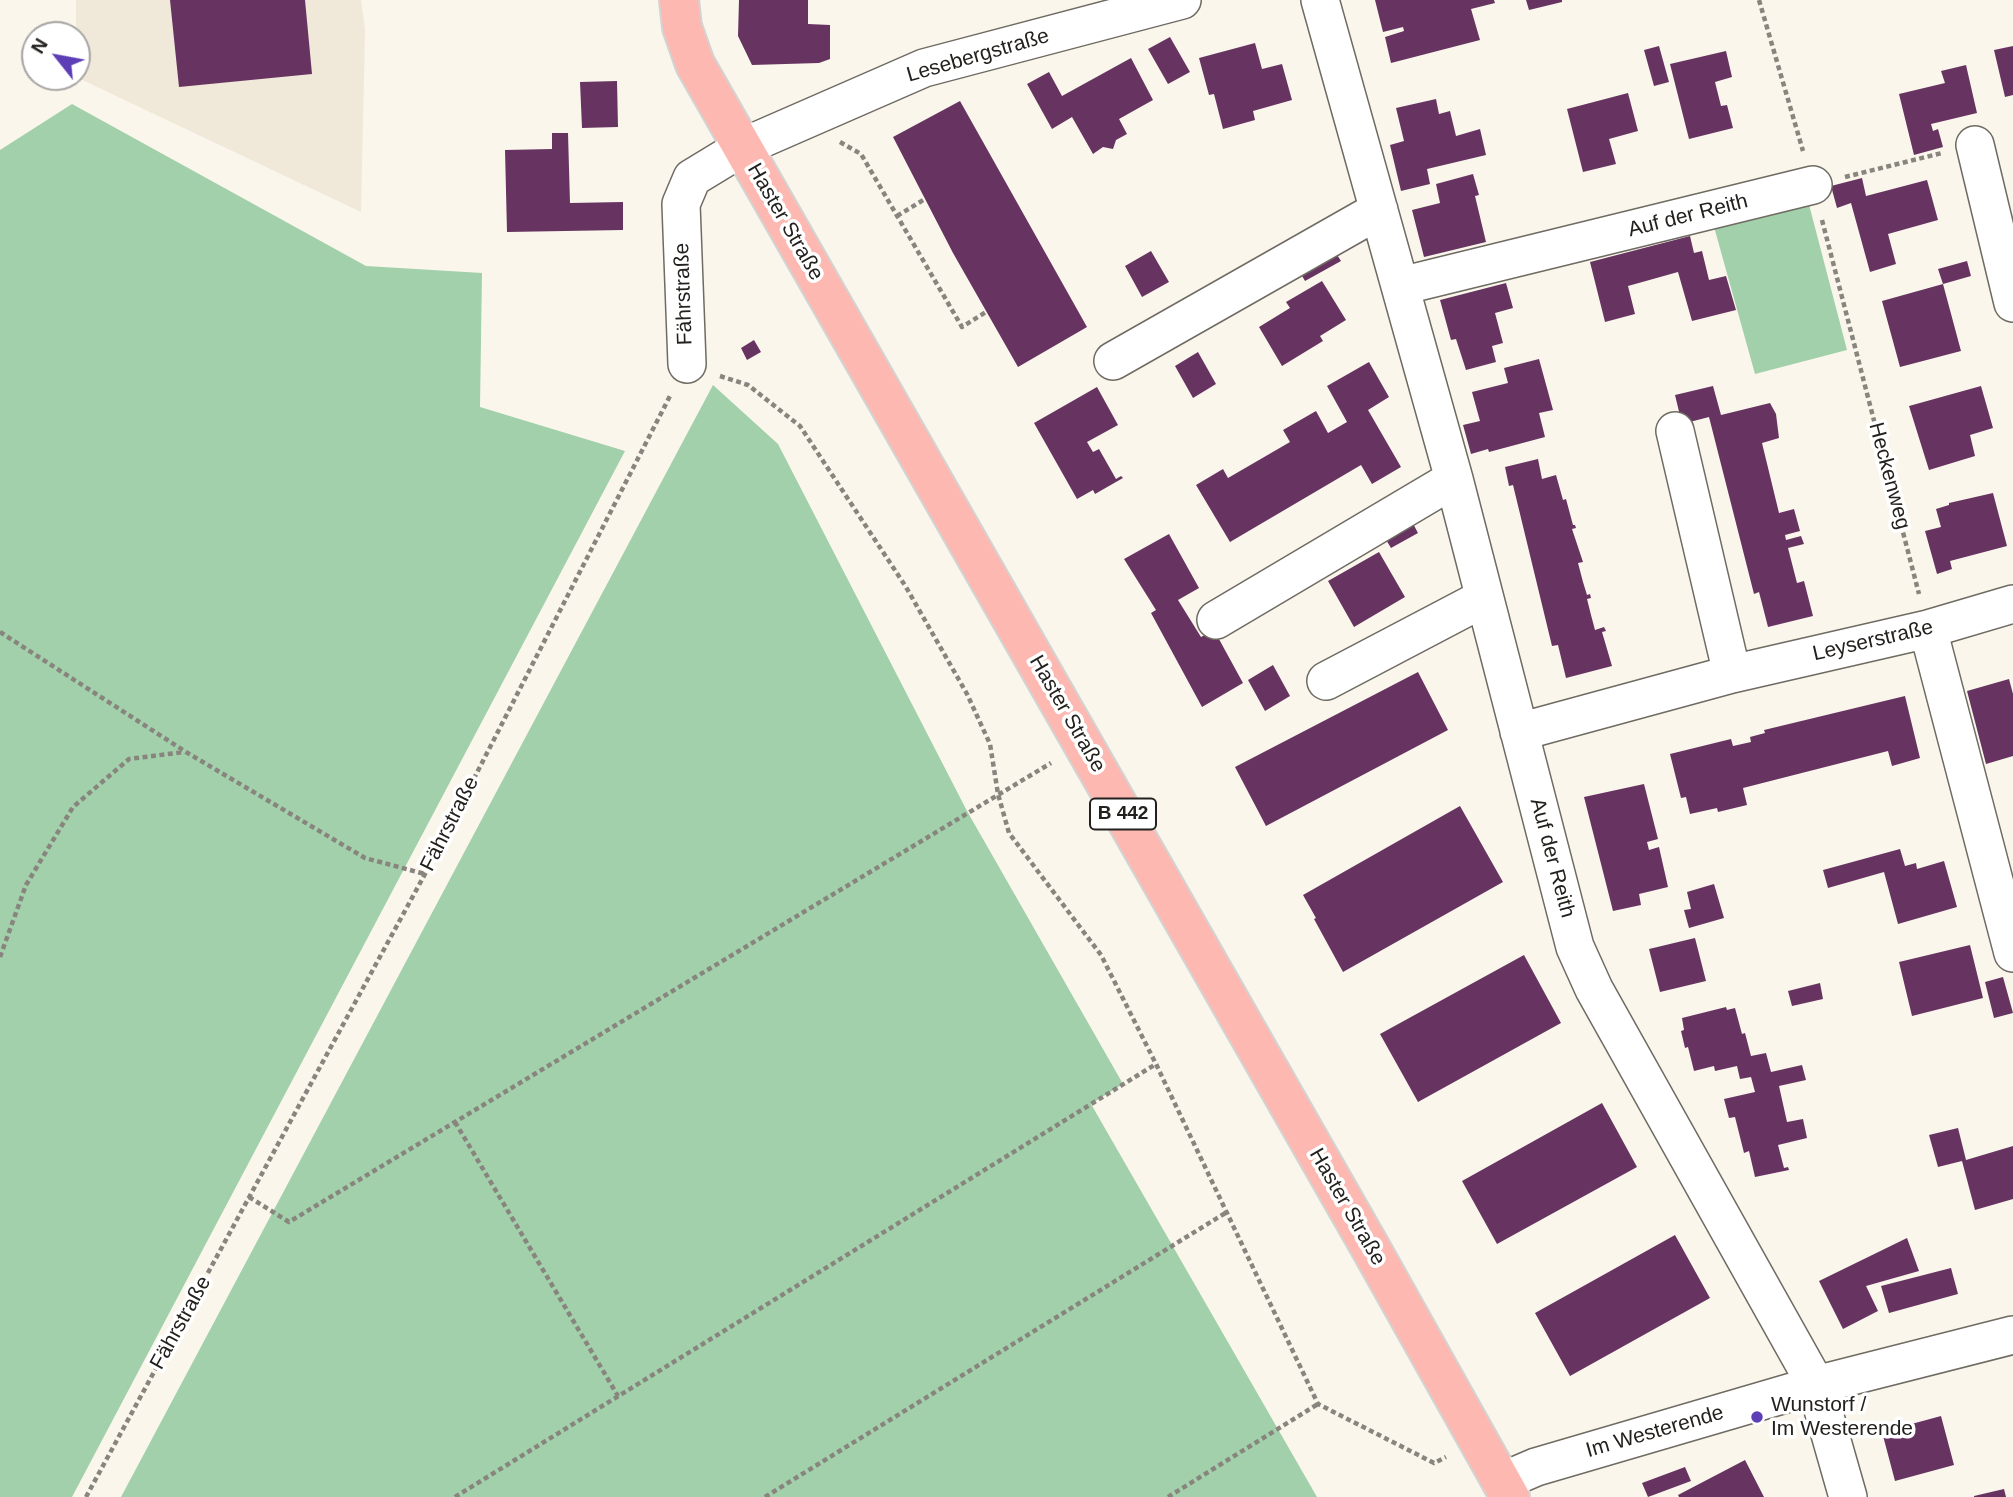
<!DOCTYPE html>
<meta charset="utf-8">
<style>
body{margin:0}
#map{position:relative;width:2013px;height:1497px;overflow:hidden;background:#faf6ec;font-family:Arial,sans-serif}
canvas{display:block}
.north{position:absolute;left:21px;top:21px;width:70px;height:70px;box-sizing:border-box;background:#fff;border:2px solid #a7a6a5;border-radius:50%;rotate:301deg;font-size:19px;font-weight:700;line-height:28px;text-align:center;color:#23211e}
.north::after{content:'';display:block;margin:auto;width:24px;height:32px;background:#5d3eb6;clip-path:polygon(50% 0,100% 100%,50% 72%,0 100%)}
</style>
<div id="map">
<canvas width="2013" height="1497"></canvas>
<div class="north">N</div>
</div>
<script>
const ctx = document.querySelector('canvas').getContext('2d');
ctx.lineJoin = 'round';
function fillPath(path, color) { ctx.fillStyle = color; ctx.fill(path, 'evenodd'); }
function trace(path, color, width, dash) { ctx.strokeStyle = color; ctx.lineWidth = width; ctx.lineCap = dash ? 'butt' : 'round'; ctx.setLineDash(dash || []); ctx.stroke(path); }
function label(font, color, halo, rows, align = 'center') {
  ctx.font = font + ' Arial,sans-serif'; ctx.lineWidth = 7; ctx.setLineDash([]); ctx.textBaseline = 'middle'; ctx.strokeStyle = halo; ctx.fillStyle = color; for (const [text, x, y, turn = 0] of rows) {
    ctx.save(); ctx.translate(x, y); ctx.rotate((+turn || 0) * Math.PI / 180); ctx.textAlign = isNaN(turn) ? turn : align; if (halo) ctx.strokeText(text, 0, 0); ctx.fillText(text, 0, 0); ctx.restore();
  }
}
fillPath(new Path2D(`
 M 76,0 L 361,0 L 365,29 L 361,212 L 76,77 Z`), '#f0e8d8');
fillPath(new Path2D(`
 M 72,104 L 366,266 L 482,273 L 480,407 L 625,451 L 72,1497 L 0,1497 L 0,150 Z
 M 1806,193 L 1847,350 L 1755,374 L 1711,216 Z
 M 713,385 L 778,444 L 967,811 L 1123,1084 L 1091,1104 L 1317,1497 L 121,1497 Z`), '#a2d0aa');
fillPath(new Path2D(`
 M 170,0 L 305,0 L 312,74 L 179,87 Z
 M 739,0 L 808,0 L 808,24 L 830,25 L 830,59 L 819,63 L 752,65 L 738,36 Z
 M 1375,0 L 1494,0 L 1495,3 L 1471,9 L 1480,40 L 1391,63 L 1385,37 L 1404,31 L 1403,27 L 1383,32 Z
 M 1526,0 L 1562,0 L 1562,2 L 1529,10 Z
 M 1170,37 L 1190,72 L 1168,84 L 1148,49 Z
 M 1255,43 L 1262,69 L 1282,64 L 1292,100 L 1253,111 L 1255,120 L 1223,129 L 1214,94 L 1209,95 L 1199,58 Z
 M 1659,46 L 1669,82 L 1654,86 L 1644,50 Z
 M 2013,46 L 2013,95 L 2005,97 L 1994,50 Z
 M 1726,51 L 1732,77 L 1715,82 L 1721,106 L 1727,105 L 1733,128 L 1689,139 L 1670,64 Z
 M 1131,58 L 1153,100 L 1119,119 L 1127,134 L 1116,140 L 1113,149 L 1103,147 L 1093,154 L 1072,117 L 1052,129 L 1027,84 L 1049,72 L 1062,96 Z
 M 1966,65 L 1977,113 L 1931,124 L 1933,131 L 1938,129 L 1943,147 L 1914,155 L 1899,94 L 1945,83 L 1941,71 Z
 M 617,81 L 618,127 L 582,128 L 580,82 Z
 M 1628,93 L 1638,131 L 1609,139 L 1616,164 L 1583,172 L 1567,109 Z
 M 1436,99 L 1439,114 L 1450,111 L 1456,136 L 1480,129 L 1486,155 L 1427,169 L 1430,184 L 1401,191 L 1390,145 L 1404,141 L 1396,108 Z
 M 960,101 L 1087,327 L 1018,367 L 953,253 L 893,137 Z
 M 552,133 L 568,133 L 570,203 L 623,202 L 623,230 L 507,232 L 505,150 L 552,149 Z
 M 1473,174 L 1479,195 L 1475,196 L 1486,242 L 1424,257 L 1412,210 L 1440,203 L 1436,184 Z
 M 1862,178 L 1866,196 L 1927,180 L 1938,220 L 1888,234 L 1896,264 L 1870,272 L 1851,203 L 1837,208 L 1831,186 Z
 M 1690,236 L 1694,253 L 1702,251 L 1709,280 L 1726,276 L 1736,310 L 1692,321 L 1678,272 L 1628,286 L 1635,314 L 1605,322 L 1590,262 Z
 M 1332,247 L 1341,261 L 1305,281 L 1297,267 Z
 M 1151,251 L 1169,282 L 1142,297 L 1125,266 Z
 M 1967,261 L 1971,276 L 1943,284 L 1961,351 L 1900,367 L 1882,301 L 1943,284 L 1938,269 Z
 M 1322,281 L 1346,320 L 1320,336 L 1323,341 L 1282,366 L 1259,327 L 1290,308 L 1286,302 Z
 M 1506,283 L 1513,308 L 1495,313 L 1503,343 L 1492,346 L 1496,362 L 1466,370 L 1456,339 L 1451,340 L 1440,300 Z
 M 754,340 L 761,352 L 747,360 L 741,348 Z
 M 1198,352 L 1216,384 L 1193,398 L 1175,366 Z
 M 1539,359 L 1553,410 L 1539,413 L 1545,437 L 1489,452 L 1488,449 L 1471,454 L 1463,425 L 1480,421 L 1472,392 L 1508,383 L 1504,368 Z
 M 1369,362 L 1389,397 L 1368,410 L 1401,467 L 1372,484 L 1361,465 L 1230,542 L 1196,485 L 1223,469 L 1228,478 L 1290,442 L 1283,430 L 1316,411 L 1328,433 L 1347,422 L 1327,386 Z
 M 1713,386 L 1721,415 L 1770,403 L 1776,414 L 1779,438 L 1762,443 L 1779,513 L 1794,509 L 1800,531 L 1785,535 L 1786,540 L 1801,536 L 1804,544 L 1788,548 L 1797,583 L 1804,581 L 1813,616 L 1768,627 L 1759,592 L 1754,594 L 1709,417 L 1682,424 L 1675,395 Z
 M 1981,386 L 1993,428 L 1970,435 L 1975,456 L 1929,470 L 1909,406 Z
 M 1097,387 L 1118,425 L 1087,442 L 1093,452 L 1099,449 L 1116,479 L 1121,476 L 1123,478 L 1095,494 L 1093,490 L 1077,499 L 1034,423 Z
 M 1538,459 L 1542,479 L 1556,475 L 1563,500 L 1566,499 L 1573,525 L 1575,525 L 1576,528 L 1572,529 L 1583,562 L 1578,563 L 1583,582 L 1587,595 L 1590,594 L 1591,598 L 1587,599 L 1591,615 L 1595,630 L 1604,627 L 1606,631 L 1602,632 L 1612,666 L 1566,678 L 1558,645 L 1552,646 L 1513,485 L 1509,486 L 1505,467 Z
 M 1993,493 L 2007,546 L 1950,561 L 1952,569 L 1937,574 L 1925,531 L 1941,527 L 1936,509 L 1949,505 L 1949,503 Z
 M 1410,518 L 1418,533 L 1391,548 L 1382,533 Z
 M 1169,534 L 1199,588 L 1178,600 L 1201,637 L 1214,630 L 1243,683 L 1202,707 L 1151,613 L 1156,610 L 1124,559 Z
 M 1379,552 L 1405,597 L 1354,627 L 1328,581 Z
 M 1273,665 L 1290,696 L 1265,711 L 1248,680 Z
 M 1418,672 L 1448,730 L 1266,826 L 1235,767 Z
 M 2009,679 L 2013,694 L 2013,756 L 1986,764 L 1967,691 Z
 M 1905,696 L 1920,758 L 1892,766 L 1888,751 L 1743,788 L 1747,805 L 1718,812 L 1717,808 L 1690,814 L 1686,797 L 1681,798 L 1670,754 L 1731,739 L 1733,746 L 1751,742 L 1750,737 L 1765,733 L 1764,730 Z
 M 1644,784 L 1658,839 L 1647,842 L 1649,850 L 1659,847 L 1668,887 L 1639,894 L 1641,905 L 1613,911 L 1584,797 Z
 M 1460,806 L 1503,882 L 1343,972 L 1314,919 L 1316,918 L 1303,895 Z
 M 1900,849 L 1905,866 L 1916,863 L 1917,869 L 1944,861 L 1957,907 L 1898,924 L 1884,872 L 1828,888 L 1823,870 Z
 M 1714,884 L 1724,918 L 1689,928 L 1684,910 L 1691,909 L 1687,892 Z
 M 1695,938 L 1706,981 L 1660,992 L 1649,949 Z
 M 1970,945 L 1983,998 L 1912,1016 L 1899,962 Z
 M 1524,955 L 1561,1023 L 1418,1102 L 1380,1034 Z
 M 2003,977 L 2013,1013 L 1994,1018 L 1985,982 Z
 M 1820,983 L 1823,999 L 1792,1006 L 1788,991 Z
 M 1726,1007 L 1727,1010 L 1735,1008 L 1742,1034 L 1745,1033 L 1751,1056 L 1766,1053 L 1771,1072 L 1802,1065 L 1806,1080 L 1779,1086 L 1787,1122 L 1803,1119 L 1807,1138 L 1778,1145 L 1784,1168 L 1788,1167 L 1789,1170 L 1755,1177 L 1749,1151 L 1744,1153 L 1735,1117 L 1729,1118 L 1724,1099 L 1755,1092 L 1751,1077 L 1740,1079 L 1737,1066 L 1715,1071 L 1714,1066 L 1694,1071 L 1688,1047 L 1685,1048 L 1681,1031 L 1684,1030 L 1682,1018 Z
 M 1602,1103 L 1637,1167 L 1497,1244 L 1462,1181 Z
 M 1958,1128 L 1966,1160 L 2013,1146 L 2013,1199 L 1975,1210 L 1962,1161 L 1938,1167 L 1929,1135 Z
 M 1675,1235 L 1710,1298 L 1570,1376 L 1535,1313 Z
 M 1907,1238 L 1919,1271 L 1866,1286 L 1878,1311 L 1843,1329 L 1819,1281 Z
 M 1951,1268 L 1958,1294 L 1889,1313 L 1881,1286 Z
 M 1941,1416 L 1954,1465 L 1895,1481 L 1882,1432 Z
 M 1745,1460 L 1764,1497 L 1679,1497 L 1678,1495 Z
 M 1685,1467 L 1691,1481 L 1648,1497 L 1642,1483 Z
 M 2004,1489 L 2006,1497 L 1974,1497 L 1974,1496 Z`), '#673462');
const minor = new Path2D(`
 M 1320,0 L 1454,479 L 1575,947 L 1594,989 L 1816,1385 L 1848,1497
 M 1975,145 L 2013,303
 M 1401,286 L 1813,185
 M 1113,361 L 1379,210
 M 687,364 L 681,204 L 692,178 L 743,147 L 924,68 L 1182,0
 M 1675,431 L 1732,674
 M 1216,620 L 1454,479
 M 1928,629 L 2013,953
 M 1326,681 L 1484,598
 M 1519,732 L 1732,674 L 1928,629 L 2013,604
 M 1501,1482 L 1536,1467 L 1816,1385 L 2013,1335`);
const major = new Path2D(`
 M 679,0 L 682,27 L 695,64 L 1370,1247 L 1510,1497`);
trace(minor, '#6f6b63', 40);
trace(major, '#d3d3d2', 42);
trace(new Path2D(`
 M 1759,0 L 1803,151
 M 840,142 L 861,154 L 962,327 L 986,312
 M 1845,177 L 1942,153
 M 897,216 L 925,199
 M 1822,220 L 1919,594
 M 720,376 L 748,385 L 800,426 L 906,587 L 967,694 L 990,744 L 998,794 L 1009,833 L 1101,955 L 1156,1064 L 1318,1404 L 1434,1463 L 1446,1457
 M 0,632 L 186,752 L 365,858 L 425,874
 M 0,957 L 26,885 L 73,807 L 129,759 L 184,752
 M 455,1122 L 618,1396
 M 249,1197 L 289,1222 L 1051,763
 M 86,1497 L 425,874 L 671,394
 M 455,1497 L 1156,1064
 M 765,1497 L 1227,1212
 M 1168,1497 L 1318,1404`), '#88857f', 4.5, [5, 3.5]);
trace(minor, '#fff', 37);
trace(major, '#fdb9b1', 38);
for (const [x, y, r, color] of [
 [1757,1417,7,"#5d3eb6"]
]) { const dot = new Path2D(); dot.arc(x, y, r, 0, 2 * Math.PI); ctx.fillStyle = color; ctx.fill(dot); trace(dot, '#fff', 2.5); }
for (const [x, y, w] of [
 [1123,814,66]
]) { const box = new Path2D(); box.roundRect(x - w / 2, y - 15.5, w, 31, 5); ctx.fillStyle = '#fff'; ctx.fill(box); trace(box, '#23211e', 2); }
label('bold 19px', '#23211e', null, [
 ["B 442",1123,814]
]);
label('21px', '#23211e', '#fff', [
 ["Lesebergstraße",978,56,-16],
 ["Auf der Reith",1688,216,-14],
 ["Haster Straße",785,222,60],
 ["Fährstraße",684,294,-92],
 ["Heckenweg",1889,476,75],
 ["Leyserstraße",1873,641,-13],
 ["Haster Straße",1067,714,60],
 ["Fährstraße",450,824,-63],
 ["Auf der Reith",1552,858,75],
 ["Haster Straße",1347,1207,60],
 ["Fährstraße",181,1323,-61],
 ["Im Westerende",1655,1432,-16]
]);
label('21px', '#23211e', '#fff', [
 ["Wunstorf /",1771,1405],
 ["Im Westerende",1771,1429]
], 'left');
</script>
